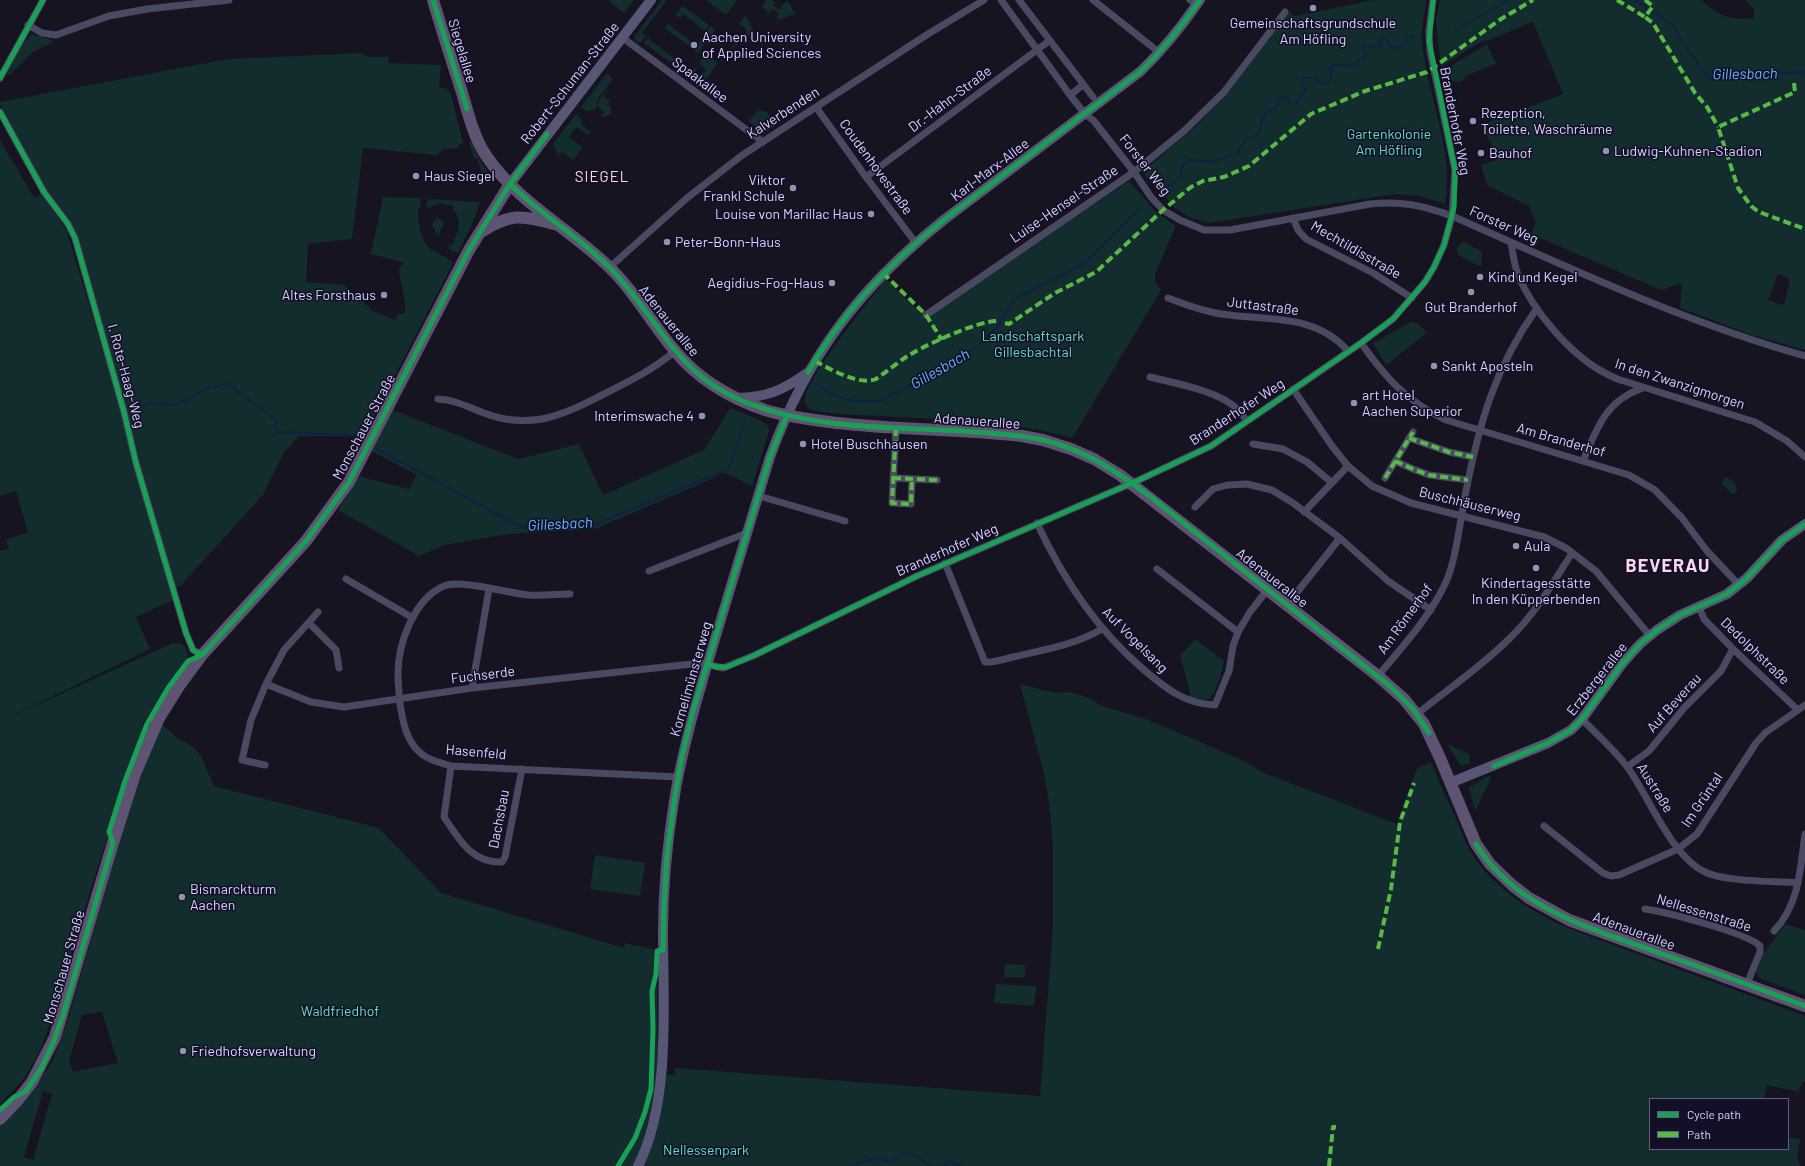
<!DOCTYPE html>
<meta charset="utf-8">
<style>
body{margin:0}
#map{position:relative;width:1805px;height:1166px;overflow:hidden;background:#161421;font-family:Barlow,sans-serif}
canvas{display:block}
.legend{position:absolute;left:1649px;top:1098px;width:140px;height:52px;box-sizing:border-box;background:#130f26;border:1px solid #625e7d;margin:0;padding:5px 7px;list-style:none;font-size:12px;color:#d9d4ff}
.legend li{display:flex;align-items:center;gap:8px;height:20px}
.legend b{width:20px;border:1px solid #625e7d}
</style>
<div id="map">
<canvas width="1805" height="1166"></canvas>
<ul class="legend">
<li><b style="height:5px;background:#1a9f57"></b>Cycle path</li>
<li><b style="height:5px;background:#58b947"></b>Path</li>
</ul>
</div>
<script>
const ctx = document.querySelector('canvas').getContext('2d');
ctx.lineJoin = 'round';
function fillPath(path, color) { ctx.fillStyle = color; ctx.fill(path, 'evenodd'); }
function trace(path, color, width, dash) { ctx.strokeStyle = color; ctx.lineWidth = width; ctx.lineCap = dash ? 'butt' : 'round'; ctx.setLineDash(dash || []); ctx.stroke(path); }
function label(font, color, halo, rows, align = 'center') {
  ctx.font = font + ' Barlow,sans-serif'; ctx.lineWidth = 3; ctx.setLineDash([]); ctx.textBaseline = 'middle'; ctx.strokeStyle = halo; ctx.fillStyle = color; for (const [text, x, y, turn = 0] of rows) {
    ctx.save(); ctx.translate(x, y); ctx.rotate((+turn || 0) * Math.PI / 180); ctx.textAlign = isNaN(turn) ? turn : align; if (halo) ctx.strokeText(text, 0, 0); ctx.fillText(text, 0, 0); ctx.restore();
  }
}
fillPath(new Path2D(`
 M 608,0 L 634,0 L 624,13 Z
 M 662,0 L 667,0 L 642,33 L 646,36 L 641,42 L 637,43 L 634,37 Z
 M 706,0 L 737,0 L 726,15 Z
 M 766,0 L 771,0 L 776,3 L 774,6 L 779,10 L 786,1 L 790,4 L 795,14 L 779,20 L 776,18 L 779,14 L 773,9 L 769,13 L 762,7 Z
 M 1374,0 L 1426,0 C 1425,12 1421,27 1422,39 C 1426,95 1455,148 1445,204 L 1419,196 L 1395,194 L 1209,223 L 1189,217 L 1176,209 L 1145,175 L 1147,168 L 1198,124 L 1231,89 L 1288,11 L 1295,16 Z
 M 1440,0 L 1701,0 C 1720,16 1729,21 1754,18 L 1754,9 L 1745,0 L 1805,0 L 1805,350 L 1752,335 L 1680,308 L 1682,283 L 1661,290 L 1531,234 L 1536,223 L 1529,206 L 1487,185 L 1481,165 L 1497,160 L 1483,124 L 1563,94 L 1533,22 L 1489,40 L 1482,41 L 1441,67 L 1436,20 ZM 1778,274 L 1790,279 L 1784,305 L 1768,300 Z
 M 680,4 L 709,25 L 705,31 L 683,14 L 680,18 L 675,15 L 682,6 Z
 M 745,16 L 748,19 L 754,32 L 742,40 L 726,54 L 747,32 L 746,29 L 739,23 Z
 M 668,24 L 696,45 L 710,26 L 715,30 L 698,53 L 663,27 L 665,28 Z
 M 32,34 L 50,39 L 53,42 L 33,52 L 9,75 L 7,74 L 23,43 Z
 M 651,38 L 650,40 L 692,72 L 697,66 L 698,67 L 691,77 L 644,43 L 647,39 Z
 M 1487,44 L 1496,64 L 1467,75 L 1462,82 L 1447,80 L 1446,69 Z
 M 361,53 L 370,57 L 389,57 L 388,63 L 441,65 L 439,87 L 447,89 L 451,95 L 463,143 L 458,145 L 458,149 L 444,148 L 437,155 L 363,148 L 352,239 L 308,244 L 306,282 L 344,285 L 373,311 L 395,320 L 397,315 L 405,313 C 407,297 399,283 399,267 L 405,263 L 371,254 L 371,253 L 383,197 L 419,198 L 421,202 L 420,208 L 418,208 C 418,223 420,243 434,251 C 440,255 448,257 453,263 L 362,440 L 353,436 L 299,436 L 283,454 L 263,495 L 181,585 L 176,588 L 141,475 L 75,232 L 46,190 L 0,105 L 0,102 L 228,59 Z
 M 709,56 L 718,63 L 701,85 L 697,82 L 706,69 L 699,64 L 703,57 L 707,59 Z
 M 607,73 L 613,79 L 597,100 L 597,107 L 594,110 L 586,111 L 581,107 Z
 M 613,82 L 604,96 L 610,101 L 607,104 L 611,107 L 611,114 L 604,117 L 601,117 L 604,112 L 598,107 L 598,101 Z
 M 759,110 L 767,112 L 776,125 L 764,134 L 748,121 Z
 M 576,114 L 581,118 L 582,125 L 591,132 L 588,135 L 577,127 L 569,137 L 583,147 L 573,160 L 562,152 L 558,156 L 553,144 Z
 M 0,140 L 34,198 L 42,194 L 64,226 L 67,232 L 122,413 L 137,476 L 173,600 L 136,617 L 150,649 L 10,717 L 173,643 L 179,643 L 185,646 L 188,656 L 144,722 L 97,869 L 51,1021 L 39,1053 L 23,1080 L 0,1104 L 0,551 L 9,549 L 6,539 L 28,533 L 16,491 L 0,496 Z
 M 471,141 L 480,160 L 492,178 L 485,181 L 484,179 L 477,158 L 474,158 L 469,142 Z
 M 1129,181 L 1156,212 L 1175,225 L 1174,230 L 1155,274 L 1155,282 L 1161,290 L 1072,438 C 1009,420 945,420 880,416 C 859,415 837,415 816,411 C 811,410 806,407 805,402 C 799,386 873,296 886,279 L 925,318 Z
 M 428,199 L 480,202 L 472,224 L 458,253 L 450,250 L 448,243 L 452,245 C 458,232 463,220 453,209 L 454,207 L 449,204 L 448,206 L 441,203 L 428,208 L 426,205 Z
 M 436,219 L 441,219 L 444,223 L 438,236 L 432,224 Z
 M 1464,242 L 1481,251 L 1482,255 L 1481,267 L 1458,255 C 1456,251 1457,247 1460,244 Z
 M 1411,322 L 1417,323 L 1427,333 L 1386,365 L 1373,343 Z
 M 730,408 L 760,420 L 768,426 L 769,431 L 752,486 L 724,472 L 709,480 L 595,529 L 508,534 L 445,545 L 419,556 L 338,510 L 358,476 L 409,489 L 417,475 L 371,451 L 393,410 L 518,459 L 579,444 L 603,495 L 704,450 Z
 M 1727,477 L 1735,483 L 1737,491 L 1733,495 L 1721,483 Z
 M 1195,639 L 1224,661 C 1222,671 1216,697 1206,701 L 1190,698 L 1189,688 L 1180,656 Z
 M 1020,684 L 1055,693 L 1070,692 L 1089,698 L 1102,706 L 1149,720 L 1244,761 L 1264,773 L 1397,824 L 1417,768 L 1431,762 C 1439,782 1448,801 1457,821 C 1461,830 1464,840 1469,849 C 1491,887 1531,912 1570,929 L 1805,1016 L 1805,1081 L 1802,1083 L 1798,1092 L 1767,1085 L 1764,1099 L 1650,1099 L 1650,1149 L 1788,1149 L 1788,1138 L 1800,1139 L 1797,1157 L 1801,1166 L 643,1166 L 657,1131 L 665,1075 L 675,1075 L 675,1068 L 1040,1096 L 1053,927 L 1053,845 L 1049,802 L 1044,774 Z
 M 161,723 L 175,736 L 193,747 L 201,756 L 214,786 L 379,828 L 441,893 L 624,948 L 625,943 L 653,949 L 657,982 L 658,1075 L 650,1125 L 634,1166 L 0,1166 L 0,1125 L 34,1089 L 53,1060 L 68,1019 L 131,802 ZM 102,1012 L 118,1063 L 73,1072 L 69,1061 L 82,1015 ZM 43,1091 L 52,1094 L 33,1160 L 24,1157 Z
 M 1447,744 L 1469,754 L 1470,764 L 1461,766 Z
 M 1489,776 L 1491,778 L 1475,811 L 1469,787 Z
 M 595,855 L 645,863 L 640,896 L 590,889 Z
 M 1785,924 L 1805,930 L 1805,995 L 1759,978 L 1756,972 L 1762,956 Z
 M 1005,964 L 1025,965 L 1025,978 L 1004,977 Z
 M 996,984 L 1036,986 L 1034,1006 L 994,1003 Z`), '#132c2d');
trace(new Path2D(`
 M 1635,0 L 1645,6
 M 1646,7 L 1651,11 L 1673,25 L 1679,37 L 1708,78 L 1805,72
 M 1455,30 L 1509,0
 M 1164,188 L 1180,179 L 1183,165 L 1190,160 L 1212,162 L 1228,156 L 1238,155 L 1239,150 L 1247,139 L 1256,136 L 1260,129 L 1262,118 L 1265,113 L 1276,107 L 1280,98 L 1285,97 L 1290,103 L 1296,103 L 1305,91 L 1301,84 L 1304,77 L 1316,78 L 1324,85 L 1329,82 L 1331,74 L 1330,67 L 1332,65 L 1352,66 L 1357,64 L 1358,59 L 1366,57 L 1366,53 L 1363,47 L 1367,45 L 1374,47 L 1380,46 L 1381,39 L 1385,38 L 1391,47 C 1399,48 1402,48 1406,42 L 1404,38 L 1406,36 L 1414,37
 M 811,382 L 839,397 L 855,401 L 880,401 L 934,374 L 979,345 L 998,326 L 1014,300 L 1086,262 L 1140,208
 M 216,387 L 228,384 L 276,420 L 277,432 L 353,435 L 363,439
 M 125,408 L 138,403 L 143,406 L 151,403 L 176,405 L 197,394 L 202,390 L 211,387
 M 377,449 L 523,528 L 596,524 L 729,469 L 744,424
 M 855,1166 L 858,1163 L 878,1158 L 890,1162 L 895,1160 L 904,1153 L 921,1158 L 923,1161 L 931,1166
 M 943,1166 L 950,1162 L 962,1166`), '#0d2144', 2);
trace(new Path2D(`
 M 1001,0 L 1070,95 L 1085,114 L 1094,121 L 1134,172 L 1151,197 L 1163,210 L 1180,220 L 1204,230 L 1230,230 L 1370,204 C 1403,201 1421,205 1452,216 C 1568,267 1683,322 1805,356
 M 1019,0 L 1093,97
 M 1093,0 L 1160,53
 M 1190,0 L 1197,5
 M 28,25 L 42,33 L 56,35 L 109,16 L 147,9 L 229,0
 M 623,38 L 763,142
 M 0,78 L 43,0
 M 1070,95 L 1083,85
 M 816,107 L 866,177 L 915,242
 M 0,112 L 44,192 L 68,224 L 75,238 L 124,412 L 136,463 L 186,633 L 193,650 L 202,655
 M 866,177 L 1049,41
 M 1293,218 L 1298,230 L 1306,239 L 1373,273 L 1412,298
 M 1511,242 C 1513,254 1514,264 1518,275 C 1533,311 1572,357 1607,374 C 1613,378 1620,380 1627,382 L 1755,422 L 1787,441 L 1805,457
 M 610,267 L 687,198 L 741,156 L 928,34 L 984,0
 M 1168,298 C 1186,305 1203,311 1221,314 C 1266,321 1315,313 1348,351
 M 926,315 L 1134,172 L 1184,131 L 1224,92 L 1285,12
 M 1361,343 C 1386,378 1406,401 1446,420 L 1629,475 L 1655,490 L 1682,518 L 1707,551 L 1739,585
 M 1150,377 C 1174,383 1220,391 1237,409 C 1241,412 1244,417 1247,421
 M 1293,389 L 1332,446 L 1348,466 L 1372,486 L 1411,503 L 1544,537 L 1566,548 L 1596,571 L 1650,636
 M 438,399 C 462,400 482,416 505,419 C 517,421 530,421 542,419 C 563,415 582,405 602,395 C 628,382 653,370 675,351
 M 896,428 L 892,503 L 911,504 L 912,479
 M 1409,438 L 1449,452 L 1473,457
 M 1253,444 L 1283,449 L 1307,462 L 1331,482
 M 1395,461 L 1413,469 L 1429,475 L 1468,480
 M 1583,461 C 1597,428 1606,400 1643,388
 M 893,478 L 937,480
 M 1385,478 L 1413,432
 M 759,496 L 845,521
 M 1195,507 L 1213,489 L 1227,485 L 1247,484 L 1272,490 L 1293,503 L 1340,538 L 1388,581 L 1431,610
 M 1304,512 L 1348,466
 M 1037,523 C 1063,579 1096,629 1143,669 C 1165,688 1185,704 1215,705 L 1229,671 L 1233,646 L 1238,632 L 1250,612 L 1268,589
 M 945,563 L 985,662 C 994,663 1004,659 1013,657 C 1043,650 1075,645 1102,629
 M 1157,569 L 1238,632
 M 649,571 L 747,533
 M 346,579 L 413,618
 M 570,594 C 557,594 542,596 528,595 C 508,593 460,579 444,586 C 414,599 398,643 398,674 C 398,684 399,694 400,704 C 403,723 407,744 423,755 C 431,761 442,763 451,766 L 678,777
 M 1287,605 L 1340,538
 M 1699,607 L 1704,619 L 1733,649 L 1798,710
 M 309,623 L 336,650 L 339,668
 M 1378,676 C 1402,647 1430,617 1446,582 C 1456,560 1460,521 1465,496 C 1479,424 1494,369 1537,308
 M 266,684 L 311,702 L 344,707 L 472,688 L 701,663 L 723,668 L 755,655 L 917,576 L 1139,480 L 1211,446 L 1361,343 L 1393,319 L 1425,282 L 1434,267 L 1444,245 L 1452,216 L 1455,170 L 1430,51 L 1429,31 L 1433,0
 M 472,688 L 489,589
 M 1417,714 C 1448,689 1481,667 1509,639 C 1535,614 1553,583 1572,553
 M 1582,719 C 1597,735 1615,750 1628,768 C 1649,797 1672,857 1705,872 C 1726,882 1773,881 1798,883
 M 265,765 L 242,760 L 251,720 L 266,684 L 284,650 L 318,612
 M 451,766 L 444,817 C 459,839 471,863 502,862 L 505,857 L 522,769
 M 1627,767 L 1649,751 L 1684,708 L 1721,671 L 1733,649
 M 1544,826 L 1603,873 L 1611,876 L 1619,875 L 1678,849 L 1697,834 L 1756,743 L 1765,733 L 1805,705
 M 1645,909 C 1666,912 1747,933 1760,946 L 1760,952 L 1747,984
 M 1774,931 C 1800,903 1800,869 1805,834`), '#4a4962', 7);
trace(new Path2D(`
 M 510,184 L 651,0
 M 737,398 C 767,397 782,391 807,373
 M 1450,783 L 1548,743 L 1571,730 L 1582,719 L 1622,664 L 1640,644 L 1657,630 L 1680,615 L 1727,594 L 1747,578 L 1782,540 L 1805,524
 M 638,1166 C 671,1102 663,1003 663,932 C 663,889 667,845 674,801 C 682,750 697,700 712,649 C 731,585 751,521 770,457 C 807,355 861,286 945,219 L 1141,71 C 1164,49 1182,26 1200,0`), '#575674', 10);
trace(new Path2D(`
 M 433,0 C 442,30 451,59 461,89 C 468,112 473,137 487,157 C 518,202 568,228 607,265 C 634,290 651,323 675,351 C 698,379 730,398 765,410 C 788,417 813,420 837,423 C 898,430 961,429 1022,436 L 1043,440 L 1071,449 L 1094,459 L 1120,475 L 1378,676 L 1404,699 L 1424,724 L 1440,758 L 1476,844 L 1490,864 L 1512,885 L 1529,898 L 1569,920 L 1805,1006
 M 481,232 C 510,213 522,215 554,224
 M 0,1119 L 17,1101 L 32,1082 L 55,1037 L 113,843 L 135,774 L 159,718 L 179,686 L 202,655 L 306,541 L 349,482 L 469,250 L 510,184`), '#5e5373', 12);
trace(new Path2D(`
 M 1617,0 L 1645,17
 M 1645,0 L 1653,6 L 1645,17 L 1653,23 L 1695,93 L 1707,107 L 1718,127
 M 1794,83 L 1795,92 L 1718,127 L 1738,188 L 1751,206 L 1759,212 L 1805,229
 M 883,273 L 926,315 L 942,340
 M 1005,323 L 1009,324 L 1055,293 L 1096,272 L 1163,210 L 1191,187 L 1203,181 L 1224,177 L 1249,166 L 1311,114 L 1365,91 L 1427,72 L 1501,19 L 1533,0
 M 815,361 C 830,369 859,386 876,379 C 886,372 896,364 906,357 C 923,346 979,320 998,321
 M 896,428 L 892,503 L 911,504 L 912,479
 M 1409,438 L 1449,452 L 1473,457
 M 1395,461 L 1413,469 L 1429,475 L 1468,480
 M 893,478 L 937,480
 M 1385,478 L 1413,432
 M 1378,949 L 1391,889 L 1400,822 L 1414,783
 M 1329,1166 L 1333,1127 L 1336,1127`), '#58b947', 4, [8, 4]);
trace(new Path2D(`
 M 433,0 L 467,109
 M 0,78 L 43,0
 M 0,112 L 44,192 L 68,224 L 75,238 L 124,412 L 136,463 L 186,633 L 193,650 L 202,655
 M 510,184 C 540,214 578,236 608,266 C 655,312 673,371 738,399 C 807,429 887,427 961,431 C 988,433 1016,434 1043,440 C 1084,449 1119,473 1152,498 L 1391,687 L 1413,709 L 1429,733
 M 808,372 C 843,311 891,262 945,219 L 1141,71 C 1164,49 1182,26 1200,0
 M 202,655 L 306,541 L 349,482 L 469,250 L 510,184 L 547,134
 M 707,664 L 717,667 L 727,667 L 755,655 L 917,576 L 1139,480 L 1211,446 L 1361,343 L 1393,319 L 1425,282 L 1434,267 L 1444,245 L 1454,207 L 1455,170 L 1429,41 L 1433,0
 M 1494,766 L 1548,743 L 1571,730 L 1582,719 L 1622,664 L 1640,644 L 1657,630 L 1680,615 L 1727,594 L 1747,578 L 1782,540 L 1805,524
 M 1476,844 C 1516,911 1600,931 1668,956 C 1714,972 1760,989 1805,1006
 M 0,1110 L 14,1097 L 25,1092 L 41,1069 L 53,1043 L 63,1015 L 113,843 L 109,832 L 125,781 L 147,724 L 168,688 L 188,661 L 202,655
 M 618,1166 L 635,1138 L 645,1112 L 651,1089 L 653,1029 L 652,991 L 656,974 L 657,951 L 663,950 L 664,903 L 667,856 L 674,802 L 682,756 L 693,711 L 770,457 L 787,415`), '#1a9f57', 5);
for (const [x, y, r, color] of [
 [1313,8,4,"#9591b1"],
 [694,45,4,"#9591b1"],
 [1473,121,4,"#9591b1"],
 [1606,151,4,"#9591b1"],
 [1481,153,4,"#9591b1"],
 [416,176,4,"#9591b1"],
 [793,188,4,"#9591b1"],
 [871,214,4,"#9591b1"],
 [667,242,4,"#9591b1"],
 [1480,277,4,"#9591b1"],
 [832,283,4,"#9591b1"],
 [1471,292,4,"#9591b1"],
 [384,295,4,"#9591b1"],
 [1434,366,4,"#9591b1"],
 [1354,403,4,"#9591b1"],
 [702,416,4,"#9591b1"],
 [803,444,4,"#9591b1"],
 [1516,546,4,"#9591b1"],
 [1536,568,4,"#9591b1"],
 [182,897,4,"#9591b1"],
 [183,1051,4,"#9591b1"]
]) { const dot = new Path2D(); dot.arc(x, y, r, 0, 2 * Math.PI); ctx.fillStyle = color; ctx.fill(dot); trace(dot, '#130f26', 1.5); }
label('14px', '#d9d4ff', '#130f26', [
 ["Gemeinschaftsgrundschule",1313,23,"center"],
 ["Am Höfling",1313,39,"center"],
 ["Aachen University",702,37],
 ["of Applied Sciences",702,53],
 ["Rezeption,",1481,113],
 ["Toilette, Waschräume",1481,129],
 ["Ludwig-Kuhnen-Stadion",1614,151],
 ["Bauhof",1489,153],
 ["Haus Siegel",424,176],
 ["Viktor",785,180,"right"],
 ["Frankl Schule",785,196,"right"],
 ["Louise von Marillac Haus",863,214,"right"],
 ["Peter-Bonn-Haus",675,242],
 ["Kind und Kegel",1488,277],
 ["Aegidius-Fog-Haus",824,283,"right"],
 ["Altes Forsthaus",376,295,"right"],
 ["Gut Branderhof",1471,307,"center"],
 ["Sankt Aposteln",1442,366],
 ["art Hotel",1362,395],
 ["Aachen Superior",1362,411],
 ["Interimswache 4",694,416,"right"],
 ["Hotel Buschhausen",811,444],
 ["Aula",1524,546],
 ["Kindertagesstätte",1536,583,"center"],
 ["In den Küpperbenden",1536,599,"center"],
 ["Bismarckturm",190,889],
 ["Aachen",190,905],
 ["Friedhofsverwaltung",191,1051]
], 'left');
label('14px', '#d9d4ff', '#130f26', [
 ["Siegelallee",462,51,73],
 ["Spaakallee",700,80,37],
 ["Robert-Schuman-Straße",570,83,-52],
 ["Dr.-Hahn-Straße",950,99,-37],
 ["Kalverbenden",783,113,-33],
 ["Branderhofer Weg",1455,121,79],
 ["Forster Weg",1145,165,52],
 ["Coudenhovestraße",876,167,54],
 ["Karl-Marx-Allee",990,170,-37],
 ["Luise-Hensel-Straße",1064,204,-34],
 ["Forster Weg",1504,225,24],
 ["Mechtildisstraße",1356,250,30],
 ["Juttastraße",1263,306,7],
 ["Adenauerallee",669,321,51],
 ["I. Rote-Haag-Weg",126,376,75],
 ["In den Zwanzigmorgen",1680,384,18],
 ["Branderhofer Weg",1237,412,-33],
 ["Adenauerallee",977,421,4],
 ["Monschauer Straße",364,427,-62],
 ["Am Branderhof",1561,440,16],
 ["Buschhäuserweg",1470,504,14],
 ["Branderhofer Weg",947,550,-24],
 ["Adenauerallee",1272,578,38],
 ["Am Römerhof",1405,619,-54],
 ["Auf Vogelsang",1135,640,45],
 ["Dedolphstraße",1755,651,44],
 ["Fuchserde",483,675,-7],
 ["Kornelimünsterweg",691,679,-74],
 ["Erzbergerallee",1597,679,-52],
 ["Auf Beverau",1674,703,-48],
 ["Hasenfeld",476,752,5],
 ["Austraße",1655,788,58],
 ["Im Grüntal",1702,800,-56],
 ["Dachsbau",499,819,-79],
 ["Nellessenstraße",1704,913,17],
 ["Adenauerallee",1634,931,20],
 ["Monschauer Straße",64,967,-74]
]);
label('14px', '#5fe0c0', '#130f26', [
 ["Gartenkolonie",1389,134],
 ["Am Höfling",1389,150],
 ["Landschaftspark",1033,336],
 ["Gillesbachtal",1033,352],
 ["Waldfriedhof",340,1011],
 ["Nellessenpark",706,1150]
]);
label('italic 15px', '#62b6ff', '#130f26', [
 ["Gillesbach",1745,74,-1],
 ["Gillesbach",940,369,-30],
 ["Gillesbach",560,524,-3]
]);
ctx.letterSpacing = '1px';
label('15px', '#ffd6f0', '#130f26', [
 ["SIEGEL",602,177]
]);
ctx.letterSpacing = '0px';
ctx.letterSpacing = '1px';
label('bold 18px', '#ffd6f0', '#130f26', [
 ["BEVERAU",1668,566]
]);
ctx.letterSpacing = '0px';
</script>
